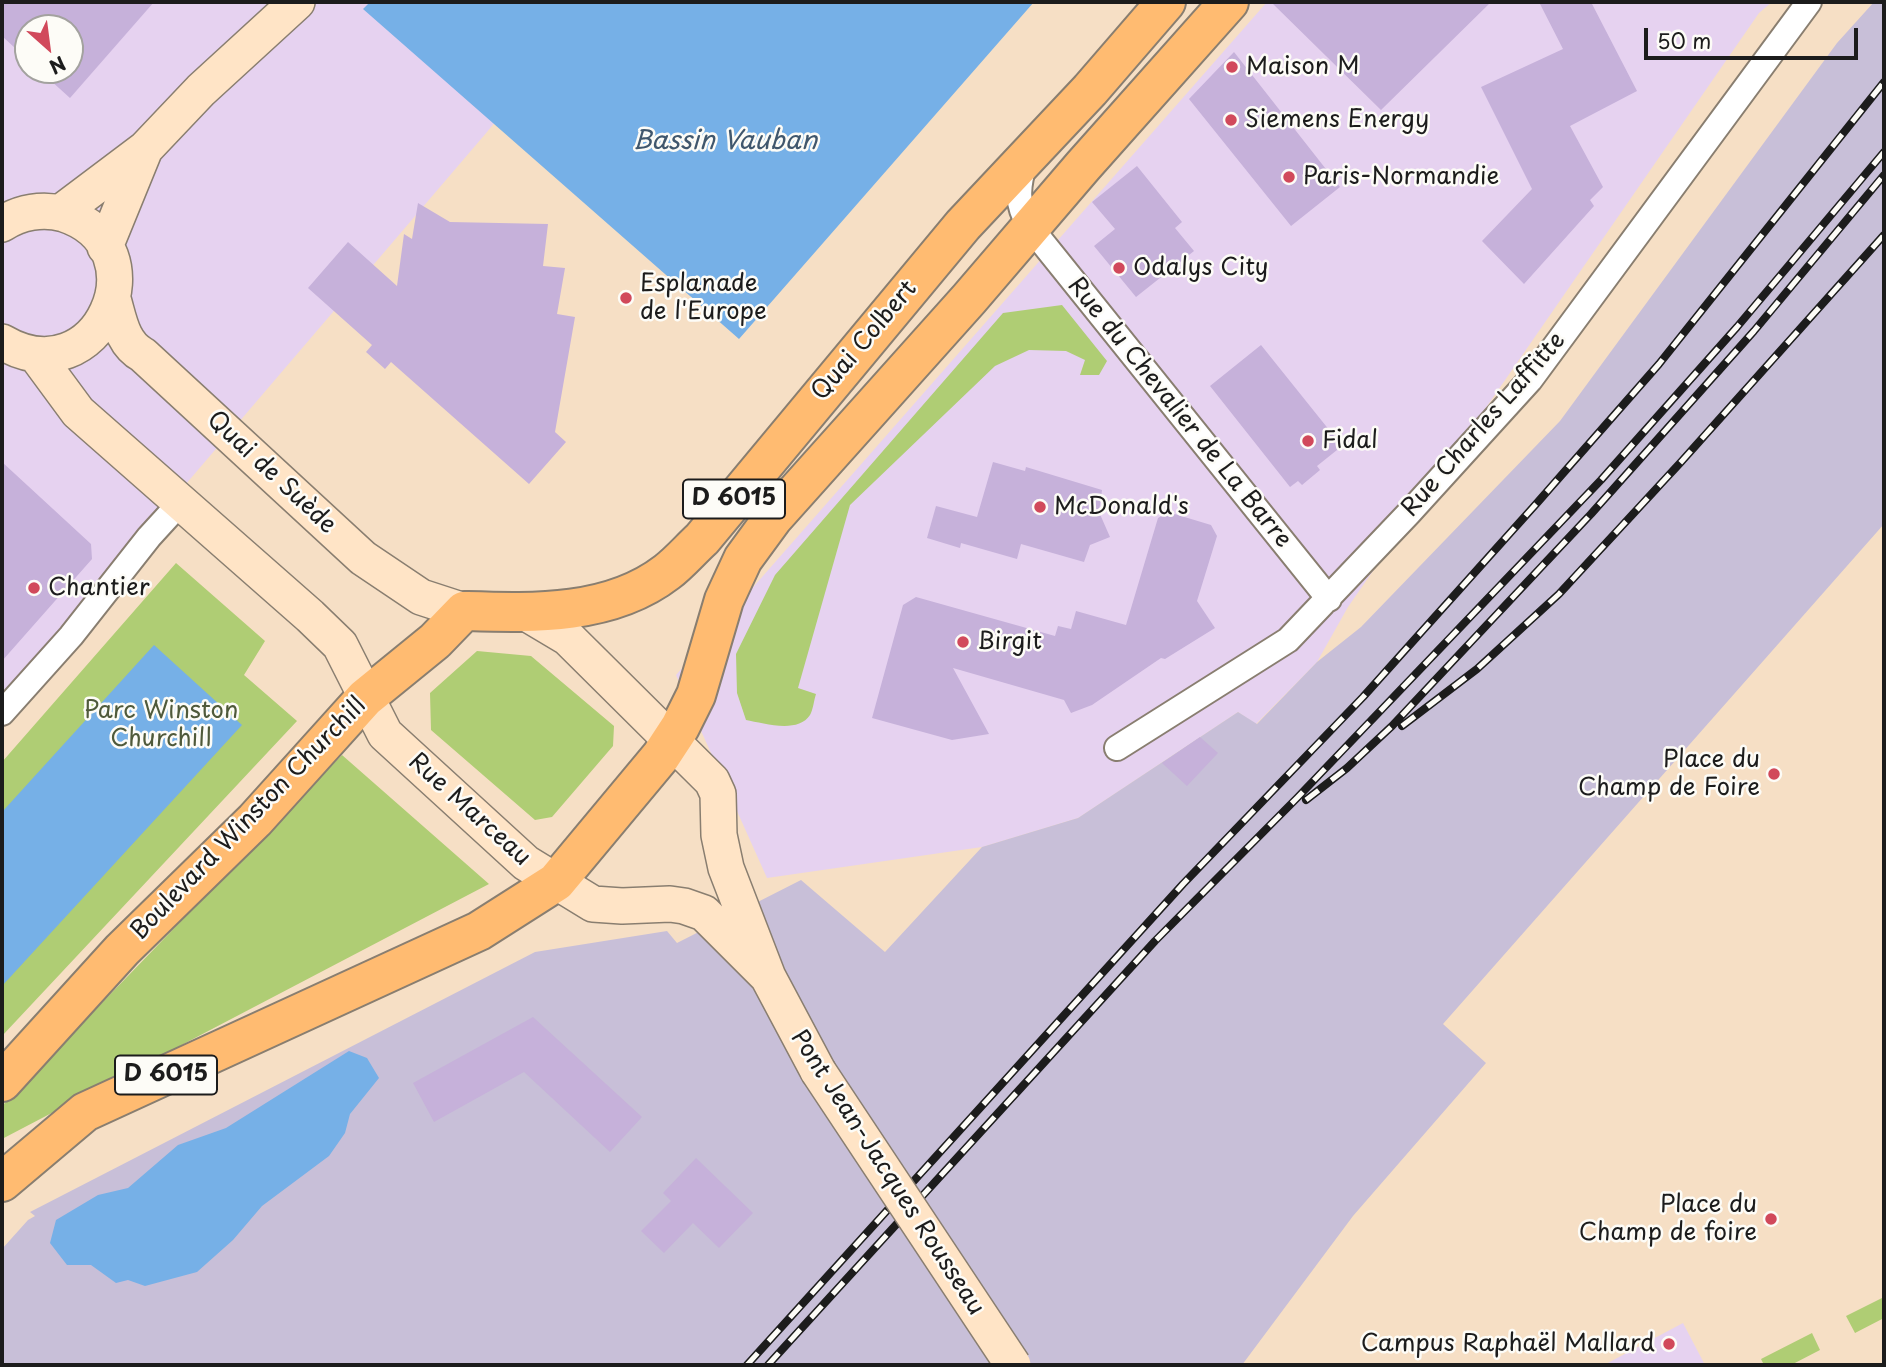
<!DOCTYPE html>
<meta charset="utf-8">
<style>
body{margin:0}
#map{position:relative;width:1886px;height:1367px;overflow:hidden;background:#f6dfc5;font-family:"Playpen Sans",sans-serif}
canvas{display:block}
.frame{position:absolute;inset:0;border:4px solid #1c1c1c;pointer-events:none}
.north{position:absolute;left:14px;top:14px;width:70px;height:70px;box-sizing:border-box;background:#fdfcf7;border:2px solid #a3a29f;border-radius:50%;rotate:152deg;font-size:19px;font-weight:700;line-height:28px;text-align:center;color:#1c1c1c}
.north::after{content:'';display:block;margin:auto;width:24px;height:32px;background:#d1495b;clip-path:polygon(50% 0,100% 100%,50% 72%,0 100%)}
.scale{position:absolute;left:1644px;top:28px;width:214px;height:32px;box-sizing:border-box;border:4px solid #1c1c1c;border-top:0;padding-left:9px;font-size:21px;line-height:24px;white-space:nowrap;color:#1c1c1c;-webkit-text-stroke:5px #fdfcf7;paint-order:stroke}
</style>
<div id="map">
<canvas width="1886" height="1367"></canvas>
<div class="frame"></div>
<div class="north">N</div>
<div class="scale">50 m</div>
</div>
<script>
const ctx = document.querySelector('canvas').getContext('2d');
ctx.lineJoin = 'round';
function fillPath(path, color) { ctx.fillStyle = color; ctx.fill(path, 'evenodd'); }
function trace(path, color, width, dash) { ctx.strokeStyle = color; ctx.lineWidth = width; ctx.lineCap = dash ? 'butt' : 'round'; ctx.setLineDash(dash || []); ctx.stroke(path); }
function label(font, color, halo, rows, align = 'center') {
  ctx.font = font + ' "Playpen Sans",sans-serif'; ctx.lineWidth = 5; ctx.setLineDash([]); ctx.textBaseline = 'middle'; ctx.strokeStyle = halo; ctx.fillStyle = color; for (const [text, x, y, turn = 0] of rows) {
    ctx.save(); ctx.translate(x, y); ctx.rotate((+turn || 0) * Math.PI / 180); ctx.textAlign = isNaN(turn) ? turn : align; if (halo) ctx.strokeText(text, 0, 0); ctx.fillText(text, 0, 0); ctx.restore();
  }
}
fillPath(new Path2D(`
 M 2,2 L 592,2 L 487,132 L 2,699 ZM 28,28 L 70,28 L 70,70 L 28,70 Z
 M 1267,2 L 1772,2 L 1759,13 L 1348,607 L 1317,662 L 1256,724 L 1238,712 L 1078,818 L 982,847 L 767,878 L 676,675 Z
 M 1683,1323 L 1705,1365 L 1604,1365 Z`), '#e6d2f0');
fillPath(new Path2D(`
 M 1874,2 L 1884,2 L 1884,524 L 1443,1024 L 1486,1063 L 1353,1216 L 1242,1365 L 2,1365 L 2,1249 L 28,1220 L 35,1216 L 30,1212 L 535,952 L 667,931 L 677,943 L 801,880 L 885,952 L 982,847 L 1078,818 L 1238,712 L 1257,724 L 1317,662 L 1361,627 L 1560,421 L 1837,43 Z`), '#c8bfd8');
fillPath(new Path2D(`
 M 1062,305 L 1107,361 L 1099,375 L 1080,375 L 1085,360 L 1066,351 L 1029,350 L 995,366 L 850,505 L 798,688 L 816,694 C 814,700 813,710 810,715 C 798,734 763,723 746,720 L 737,693 L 736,654 L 775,575 L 1003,313 Z
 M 176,563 L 265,641 L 244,675 L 297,721 L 2,1036 L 2,762 Z
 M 477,651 L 531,656 L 614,726 L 613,746 L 552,817 L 535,820 L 431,730 L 430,693 Z
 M 342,755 L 489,884 L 2,1139 L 2,1106 Z
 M 1884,1297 L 1884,1318 L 1855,1333 L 1846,1316 Z
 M 1812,1333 L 1820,1350 L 1791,1365 L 1764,1365 L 1761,1359 Z`), '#afcd74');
fillPath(new Path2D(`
 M 370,2 L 1034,2 L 739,339 L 363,9 Z
 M 154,645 L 242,725 L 2,986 L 2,812 Z
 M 349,1051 L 367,1058 L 379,1078 L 350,1114 L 345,1133 L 329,1156 L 262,1206 L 233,1240 L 197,1272 L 145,1286 L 128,1280 L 116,1283 L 91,1265 L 67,1265 L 50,1243 L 56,1220 L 98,1195 L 128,1188 L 178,1145 L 226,1128 Z`), '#76b0e7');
fillPath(new Path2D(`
 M 2,2 L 154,2 L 70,98 L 39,70 L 70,70 L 70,28 L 28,28 L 28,60 L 2,36 Z
 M 1271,2 L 1491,2 L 1381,110 Z
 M 1539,2 L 1591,2 L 1637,91 L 1570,126 L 1603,187 L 1590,200 L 1594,206 L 1524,284 L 1482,241 L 1532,189 L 1481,87 L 1563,49 Z
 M 1234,52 L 1340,187 L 1291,226 L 1189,99 Z
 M 1137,166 L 1182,222 L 1175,228 L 1194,251 L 1136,297 L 1094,246 L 1115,229 L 1092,202 Z
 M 418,203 L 450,222 L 548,224 L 543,266 L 565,268 L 557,314 L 575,317 L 555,432 L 566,442 L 529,484 L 391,362 L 385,369 L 366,352 L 372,345 L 308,288 L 348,242 L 397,286 L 404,234 L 412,239 Z
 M 1261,345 L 1342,446 L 1317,466 L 1320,470 L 1302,485 L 1298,481 L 1290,487 L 1210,386 Z
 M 2,462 L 91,544 L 92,559 L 2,661 Z
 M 993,462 L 1025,471 L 1026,467 L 1102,490 L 1099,512 L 1110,537 L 1090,545 L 1084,562 L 1021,544 L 1017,559 L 961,543 L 960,548 L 927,538 L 936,506 L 977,517 Z
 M 1168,512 L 1211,525 L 1217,536 L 1197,601 L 1215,628 L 1165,659 L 1161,658 L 1092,705 L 1071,713 L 1064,700 L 953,668 L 989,734 L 952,740 L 872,718 L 903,605 L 916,597 L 1055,636 L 1058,626 L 1071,629 L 1076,611 L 1126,625 L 1158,518 Z
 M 1200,737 L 1218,753 L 1187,786 L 1162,763 Z
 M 533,1017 L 642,1117 L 610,1152 L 524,1072 L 434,1122 L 413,1083 Z
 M 696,1158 L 753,1213 L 719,1248 L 693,1223 L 664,1253 L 641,1231 L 671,1201 L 663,1193 Z`), '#c6b1da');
const street = new Path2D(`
 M 1025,162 C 1017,188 1016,204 1030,227 L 1329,599
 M 2,713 L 71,636 L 149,537 L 181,502
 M 1117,748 L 1288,640 L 1409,513 L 1530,380 L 1809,2`);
const secondary = new Path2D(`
 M 60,213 L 145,149 L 201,90 L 297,2
 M 2,224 C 20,212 43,208 64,214 C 165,247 99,399 2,342
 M 105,247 L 145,149
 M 113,299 C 119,319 122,344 143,355 L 363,558 L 421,597 L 464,611
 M 36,355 L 78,412 L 310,616 L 340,645 L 385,734 L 526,863 L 593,904 L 622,906 L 670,904 L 684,906 L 704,913 L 768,977
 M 526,613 L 568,638 L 712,781 L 718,794 L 719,835 L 726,868 L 768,977 L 818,1071`);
const primary = new Path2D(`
 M 2,1082 L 122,950 L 255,820 L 365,698 L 435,641 L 464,611 C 532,613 610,616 667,572 C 679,563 690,550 702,539 L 963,225 L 1090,90 L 1166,2
 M 2,1182 L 85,1112 L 479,931 L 556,882 L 661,756 L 680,727 L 696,695 L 724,600 L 743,559 L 773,518 L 969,299 L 1083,166 L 1229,2`);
trace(street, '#897e70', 28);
trace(secondary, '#897e70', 38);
trace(primary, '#897e70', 42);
trace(street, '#fff', 24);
trace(secondary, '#ffe4c6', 35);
trace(primary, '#ffbb71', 38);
const rail = new Path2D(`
 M 1402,726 L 1477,669 L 1559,594 L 1681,462 L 1884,235
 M 1306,800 L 1347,768 L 1392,726 L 1591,514 L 1754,331 L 1884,175
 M 747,1365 L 1183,884 L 1363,697 L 1537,503 L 1659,364 L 1884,82
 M 768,1365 L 1155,941 L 1297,798 L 1601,480 L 1737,327 L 1884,152`);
trace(rail, '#1c1c1c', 8);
trace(rail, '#fdfcf7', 5, [16]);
const secondaryBridge = new Path2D(`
 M 818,1071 L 1013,1365`);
trace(secondaryBridge, '#897e70', 38, []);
trace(secondaryBridge, '#ffe4c6', 35);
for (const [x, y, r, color] of [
 [1232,67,7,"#d1495b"],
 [1231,120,7,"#d1495b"],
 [1289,177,7,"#d1495b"],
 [1119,268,7,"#d1495b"],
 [626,298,7,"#d1495b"],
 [1308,441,7,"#d1495b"],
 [1040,507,7,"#d1495b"],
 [34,588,7,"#d1495b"],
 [963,642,7,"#d1495b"],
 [1774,774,7,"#d1495b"],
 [1771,1219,7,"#d1495b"],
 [1669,1344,7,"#d1495b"]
]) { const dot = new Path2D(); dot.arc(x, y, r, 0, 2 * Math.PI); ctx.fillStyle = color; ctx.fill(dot); trace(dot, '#fdfcf7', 2.5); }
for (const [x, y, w] of [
 [734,499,102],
 [166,1075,102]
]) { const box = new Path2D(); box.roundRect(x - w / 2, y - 19.5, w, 39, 5); ctx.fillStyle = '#fdfcf7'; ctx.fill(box); trace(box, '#1c1c1c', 2); }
label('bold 23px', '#1c1c1c', null, [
 ["D 6015",734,499],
 ["D 6015",166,1075]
]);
label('24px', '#1c1c1c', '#fdfcf7', [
 ["Maison M",1246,67],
 ["Siemens Energy",1245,120],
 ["Paris-Normandie",1303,177],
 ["Odalys City",1133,268],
 ["Esplanade",640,284],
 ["de l'Europe",640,312],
 ["Fidal",1322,441],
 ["McDonald's",1054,507],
 ["Chantier",48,588],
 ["Birgit",977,642],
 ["Place du",1760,760,"right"],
 ["Champ de Foire",1760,788,"right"],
 ["Place du",1757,1205,"right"],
 ["Champ de foire",1757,1233,"right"],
 ["Campus Raphaël Mallard",1655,1344,"right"]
], 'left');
label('24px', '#1c1c1c', '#fdfcf7', [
 ["Quai Colbert",865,341,-50],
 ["Rue du Chevalier de La Barre",1179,413,51],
 ["Rue Charles Laffitte",1484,425,-49],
 ["Quai de Suède",271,473,43],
 ["Rue Marceau",469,810,42],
 ["Boulevard Winston Churchill",249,819,-46],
 ["Pont Jean-Jacques Rousseau",887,1173,57]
]);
label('24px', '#4f5a3b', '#fdfcf7', [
 ["Parc Winston",161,711],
 ["Churchill",161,739]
]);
label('italic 26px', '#40576d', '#fdfcf7', [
 ["Bassin Vauban",725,142]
]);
</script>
